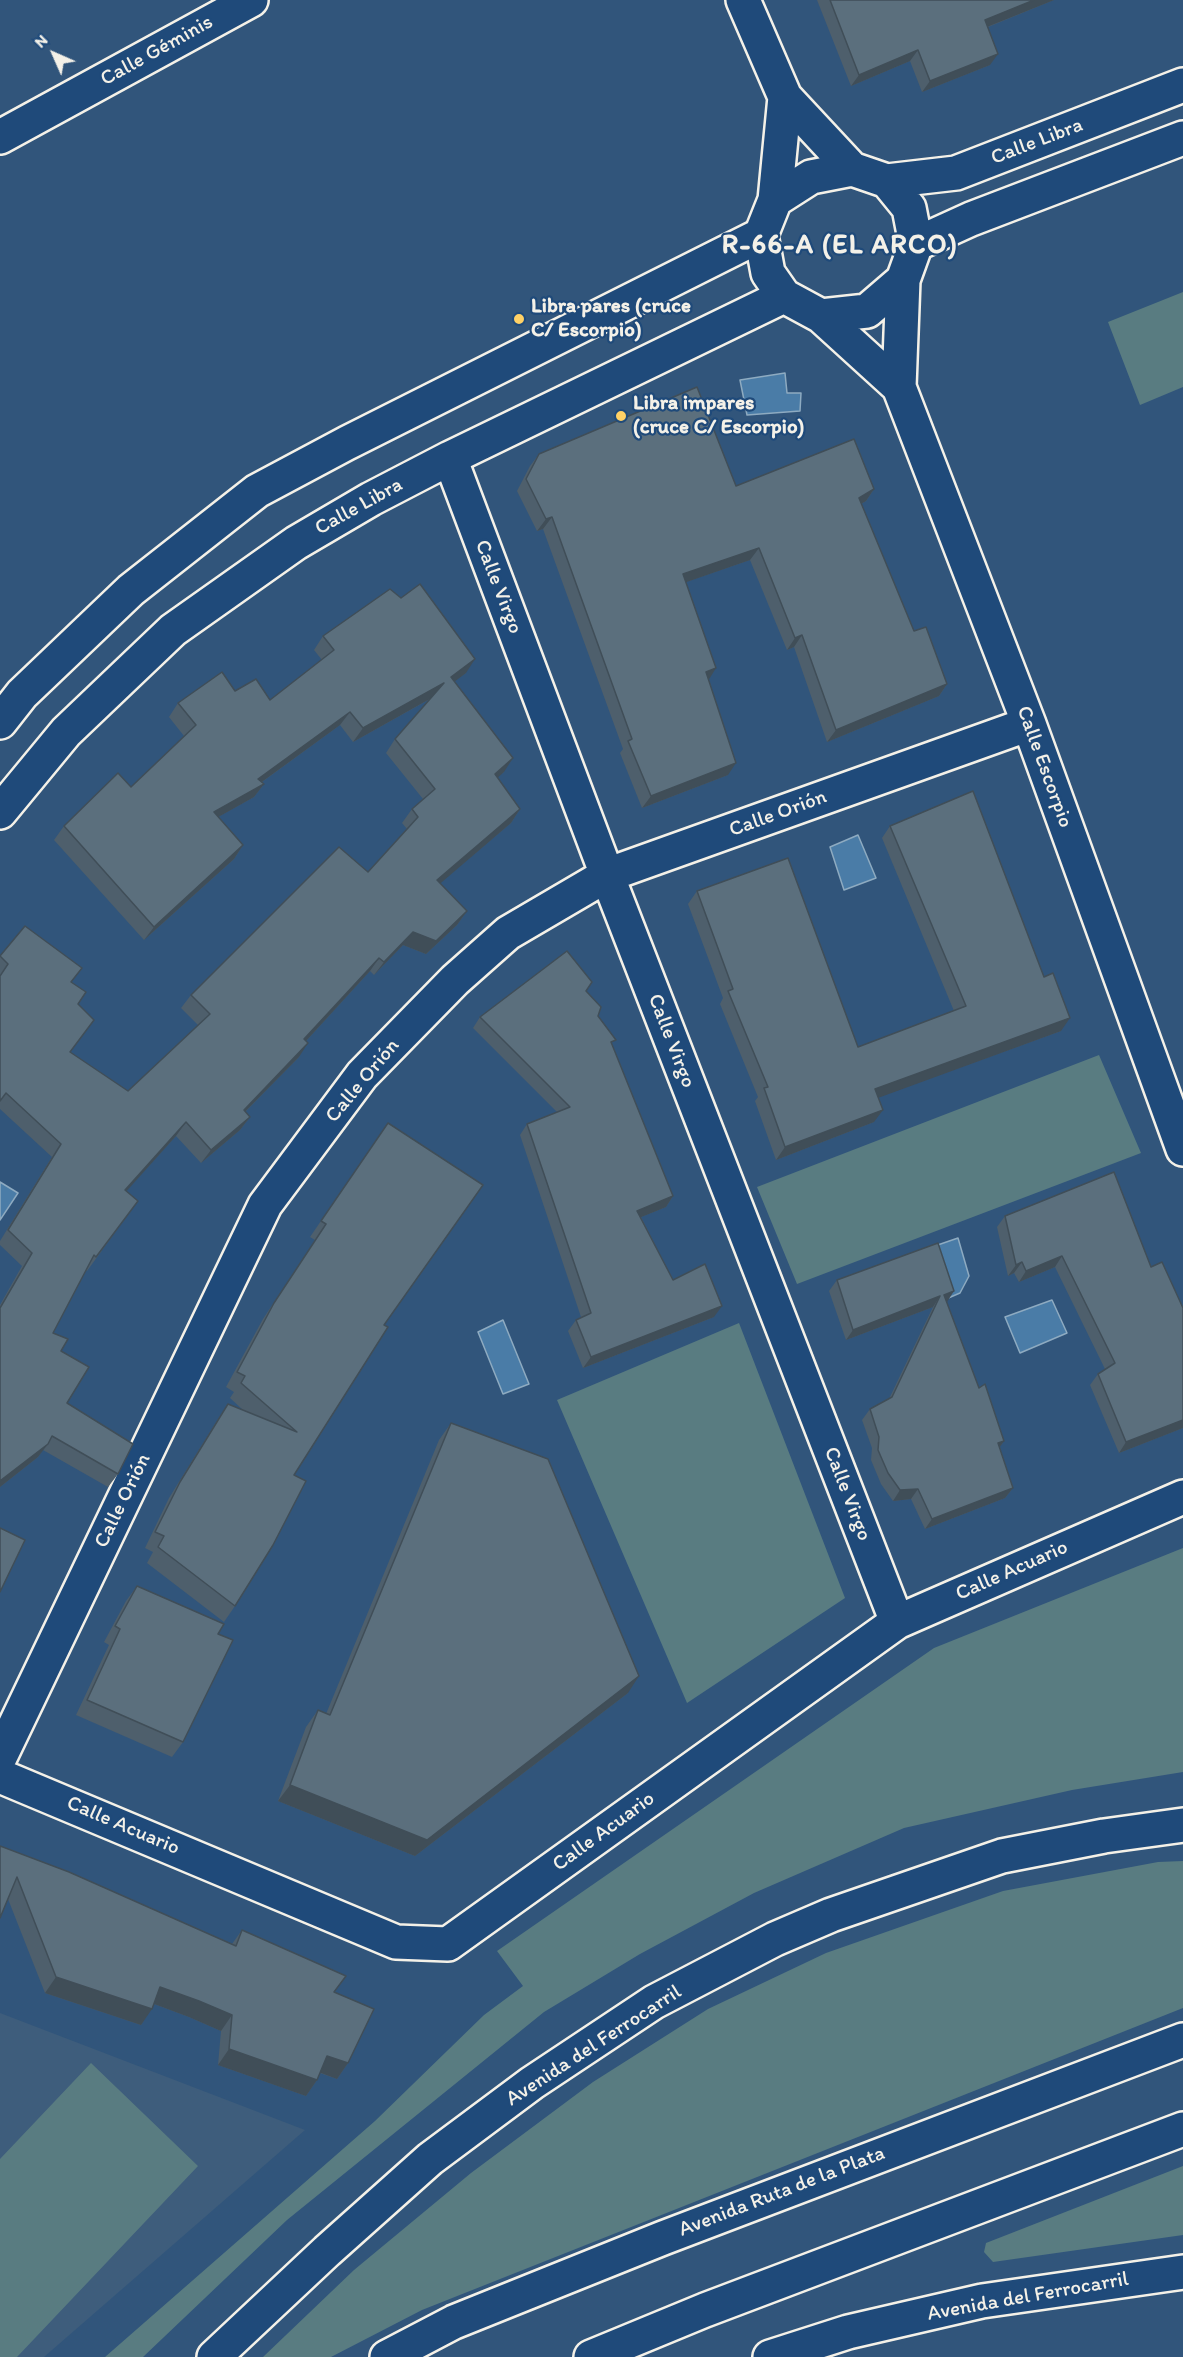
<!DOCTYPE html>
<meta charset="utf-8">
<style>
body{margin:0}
#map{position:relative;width:1183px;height:2357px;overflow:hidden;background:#31557b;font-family:Itim,sans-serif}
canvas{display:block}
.north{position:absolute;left:24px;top:24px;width:60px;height:60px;-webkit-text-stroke:4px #1f4a7a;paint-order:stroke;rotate:315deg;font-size:16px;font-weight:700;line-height:24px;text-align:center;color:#f4f1e8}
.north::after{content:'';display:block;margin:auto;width:21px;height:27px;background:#f4f1e8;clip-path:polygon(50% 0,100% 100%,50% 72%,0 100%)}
</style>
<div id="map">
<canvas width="1183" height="2357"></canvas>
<div class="north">N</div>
</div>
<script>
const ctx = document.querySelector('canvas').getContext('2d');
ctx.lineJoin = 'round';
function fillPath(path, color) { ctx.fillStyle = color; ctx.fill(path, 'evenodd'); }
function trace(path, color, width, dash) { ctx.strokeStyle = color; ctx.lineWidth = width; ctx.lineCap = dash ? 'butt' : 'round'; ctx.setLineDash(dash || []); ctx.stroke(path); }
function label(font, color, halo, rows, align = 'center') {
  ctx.font = font + ' Itim,sans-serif'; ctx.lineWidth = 4.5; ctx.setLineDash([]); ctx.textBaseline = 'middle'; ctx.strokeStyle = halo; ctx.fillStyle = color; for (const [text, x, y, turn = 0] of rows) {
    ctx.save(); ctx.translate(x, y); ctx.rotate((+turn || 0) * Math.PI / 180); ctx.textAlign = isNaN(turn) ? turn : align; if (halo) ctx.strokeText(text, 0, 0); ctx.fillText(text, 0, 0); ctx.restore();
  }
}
fillPath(new Path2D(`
 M 0,2013 L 305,2130 L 44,2357 L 0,2357 Z`), '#3e5d7c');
fillPath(new Path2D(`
 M 1183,292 L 1183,387 L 1140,405 L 1108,322 Z
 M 1099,1055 L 1141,1153 L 797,1284 L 757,1187 Z
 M 739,1323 L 845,1598 L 687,1703 L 557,1400 Z
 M 1183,1548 L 1183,1772 L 1072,1790 L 904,1828 L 754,1893 L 640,1954 L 544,2012 L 287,2220 L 143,2357 L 105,2357 L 375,2121 L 484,2015 L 523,1986 L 497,1951 L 934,1648 Z
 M 1183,1861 L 1183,2008 L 422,2310 L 331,2357 L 263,2357 L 354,2270 L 471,2173 L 593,2082 L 708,2009 L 826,1953 L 1003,1891 L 1158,1862 Z
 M 91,2063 L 198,2166 L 17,2357 L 0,2357 L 0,2159 Z
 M 1183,2166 L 1183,2235 L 993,2262 L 984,2252 L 986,2243 Z`), '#597c81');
const water = new Path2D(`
 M 785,373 L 787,393 L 801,393 L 800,411 L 747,415 L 740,380 Z
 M 858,835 L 876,878 L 844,890 L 830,847 Z
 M 0,1182 L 18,1193 L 0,1220 Z
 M 958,1238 L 969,1276 L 960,1293 L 946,1299 L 929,1248 Z
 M 1052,1300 L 1067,1333 L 1020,1353 L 1005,1317 Z
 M 503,1320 L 529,1384 L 503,1394 L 478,1332 Z`);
fillPath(water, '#4a7ca7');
trace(water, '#8eabc1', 1.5);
const minor = new Path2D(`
 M 743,0 L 785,97 L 852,169
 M 0,137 L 251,0
 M 852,169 L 887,181 L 909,208 L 916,244 L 903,280 L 867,311 L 821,316 L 784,296 L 768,273 L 761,235 L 775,200 L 811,177 Z
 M 887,181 L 956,173 L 1183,85
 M 775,200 L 785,97
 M 916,244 L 971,219 L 1183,138
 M 903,280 L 899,387 L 1029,724 L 1183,1149
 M 821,316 L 899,387
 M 450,458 L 607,875 L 897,1622
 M 0,722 L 22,694 L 131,590 L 257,491 L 347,443 L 761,235
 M 0,812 L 66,732 L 173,630 L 296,543 L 371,499 L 450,458 L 784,296
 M 0,1757 L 265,1205 L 362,1075 L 455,980 L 508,933 L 607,875 L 1029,724
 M 0,1776 L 396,1942 L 448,1944 L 897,1622 L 1183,1497`);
const primary = new Path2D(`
 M 387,2357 L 454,2322 L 663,2238 L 1183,2040
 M 591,2357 L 705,2310 L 1183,2129`);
const trunk = new Path2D(`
 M 214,2357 L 327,2251 L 430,2159 L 532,2083 L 654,2002 L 775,1939 L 831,1915 L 1002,1856 L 1104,1836 L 1183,1825
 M 770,2357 L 848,2332 L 982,2301 L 1183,2272`);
trace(minor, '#f4f1e8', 38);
trace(primary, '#f4f1e8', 38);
trace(trunk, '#f4f1e8', 38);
trace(minor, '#1f4a7a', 33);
trace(primary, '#1f4a7a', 33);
trace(trunk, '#1f4a7a', 33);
fillPath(new Path2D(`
 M 817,0 L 1054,0 L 988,27 L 990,65 L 922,92 L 910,61 L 851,86 Z
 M 539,454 L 736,486 L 874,489 L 866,501 L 861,504 L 914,631 L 947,684 L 939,696 L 827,742 L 794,647 L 787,650 L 750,560 L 686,582 L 708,680 L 728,775 L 642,808 L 620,753 L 623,749 L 543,529 L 537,531 L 517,491 L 530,466 Z
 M 323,636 L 466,673 L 454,681 L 504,772 L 497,777 L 520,809 L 511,823 L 440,883 L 467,911 L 457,925 L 426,954 L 403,945 L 374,975 L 370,971 L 306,1041 L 299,1057 L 245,1112 L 250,1117 L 240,1130 L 201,1163 L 176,1136 L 126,1191 L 138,1201 L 87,1271 L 86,1270 L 53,1333 L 61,1351 L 67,1403 L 118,1474 L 108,1487 L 43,1450 L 38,1457 L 0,1487 L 0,1305 L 22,1266 L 0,1245 L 0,1241 L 52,1157 L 0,1109 L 0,956 L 72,982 L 78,1004 L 94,1020 L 70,1052 L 128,1091 L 198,1025 L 181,1008 L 191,995 L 368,872 L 407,829 L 402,823 L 412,809 L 423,799 L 386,753 L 395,739 L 430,699 L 353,742 L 340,725 L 262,782 L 264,784 L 254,797 L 218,817 L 243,845 L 234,859 L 144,940 L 54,840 L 64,826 L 131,787 L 184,736 L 169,717 L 178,703 L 235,691 L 270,700 L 322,660 L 314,650 Z
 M 890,826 L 1061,1031 L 879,1097 L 874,1122 L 776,1160 L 755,1101 L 758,1097 L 720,1004 L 723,998 L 688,904 L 697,891 L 858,1047 L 954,1011 L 882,838 Z
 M 586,991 L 612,1046 L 673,1196 L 666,1207 L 641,1217 L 673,1280 L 714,1317 L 583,1368 L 568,1331 L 576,1320 L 581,1317 L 520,1135 L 527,1124 L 557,1112 L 473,1028 L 480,1017 Z
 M 388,1123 L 384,1325 L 294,1475 L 235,1606 L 224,1622 L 147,1563 L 153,1552 L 145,1548 L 169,1498 L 218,1419 L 228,1404 L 243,1410 L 230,1398 L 234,1392 L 226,1387 L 263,1319 L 315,1240 L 310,1237 Z
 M 1005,1216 L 1151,1267 L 1183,1308 L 1183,1428 L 1119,1453 L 1090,1385 L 1098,1374 L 1105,1369 L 1055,1267 L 1019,1282 L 1014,1273 L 1008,1276 L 997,1227 Z
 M 938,1243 L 946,1302 L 979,1388 L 1004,1441 L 999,1448 L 1013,1488 L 1005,1498 L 925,1529 L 911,1499 L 893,1501 L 881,1484 L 871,1460 L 872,1448 L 862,1420 L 870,1409 L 889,1399 L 933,1307 L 846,1340 L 829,1291 L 837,1280 Z
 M 451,1423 L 628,1693 L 415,1856 L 278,1801 L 306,1727 L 318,1710 L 326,1714 L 439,1440 Z
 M 137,1586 L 218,1634 L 183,1742 L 172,1757 L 76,1715 L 109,1645 L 104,1642 L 126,1601 Z
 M 0,1846 L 232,1944 L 242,1930 L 334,1993 L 348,2063 L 337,2079 L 320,2073 L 317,2080 L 306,2096 L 218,2065 L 221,2031 L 189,2017 L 154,2004 L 141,2025 L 45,1993 L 8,1899 Z`), '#4e5f6c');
fillPath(new Path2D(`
 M 1034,0 L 1054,0 L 977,31 L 985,20 Z
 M 918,50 L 910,61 L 851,86 L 859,75 Z
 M 998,54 L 990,65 L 922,92 L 930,81 Z
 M 874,489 L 866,501 L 850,510 L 859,498 Z
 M 552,517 L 543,529 L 537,531 L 546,519 Z
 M 759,548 L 750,560 L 675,586 L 683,574 Z
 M 802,635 L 794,647 L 787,650 L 795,638 Z
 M 475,659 L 466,673 L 442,691 L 451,677 Z
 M 716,668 L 708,681 L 706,672 Z
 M 444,683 L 435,696 L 353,742 L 363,728 Z
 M 947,684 L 939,696 L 827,742 L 836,730 Z
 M 350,712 L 340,725 L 248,792 L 258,779 Z
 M 513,758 L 504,772 L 486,788 L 495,774 Z
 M 736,763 L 728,775 L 642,808 L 651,796 Z
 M 264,784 L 254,797 L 204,825 L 214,812 Z
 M 520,809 L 511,823 L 428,894 L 437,880 Z
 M 243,845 L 234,859 L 144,940 L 154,927 Z
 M 467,911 L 457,925 L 426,954 L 403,945 L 374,975 L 384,962 L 413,932 Z
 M 379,958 L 370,971 L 295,1053 L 304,1039 Z
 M 1070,1018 L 1061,1031 L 867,1102 L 875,1089 Z
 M 308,1043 L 299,1057 L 234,1123 L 244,1110 Z
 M 883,1110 L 874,1122 L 776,1160 L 785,1147 Z
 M 250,1117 L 240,1130 L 201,1163 L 211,1150 Z
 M 186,1122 L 176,1136 L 115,1204 L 125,1190 Z
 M 673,1196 L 666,1207 L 629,1222 L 637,1211 Z
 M 1062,1256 L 1055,1267 L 1019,1282 L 1026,1271 Z
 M 1022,1262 L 1014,1273 L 1008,1276 L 1016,1265 Z
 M 954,1291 L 947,1302 L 944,1295 Z
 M 940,1296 L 933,1307 L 846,1340 L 853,1330 Z
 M 722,1306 L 714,1317 L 583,1368 L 591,1357 Z
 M 1183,1420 L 1183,1428 L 1119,1453 L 1126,1442 Z
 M 1004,1441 L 997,1451 L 998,1443 Z
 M 48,1444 L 38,1457 L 0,1487 L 0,1481 Z
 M 1013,1488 L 1005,1498 L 925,1529 L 932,1519 Z
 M 918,1489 L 911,1499 L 893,1501 L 900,1490 Z
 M 639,1676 L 628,1693 L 415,1856 L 278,1801 L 290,1785 Z
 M 56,1977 L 152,2009 L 141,2025 L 45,1993 Z
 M 160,1987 L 199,2001 L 232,2015 L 221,2031 L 189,2017 L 149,2002 Z
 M 229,2049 L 317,2080 L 306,2096 L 218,2065 Z
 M 327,2056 L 348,2063 L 337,2079 L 316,2071 Z`), '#404e58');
const building = new Path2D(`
 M 830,0 L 1034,0 L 985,20 L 998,54 L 930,81 L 918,50 L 859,75 Z
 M 697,387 L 736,486 L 854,439 L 874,489 L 859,498 L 914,631 L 926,627 L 947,684 L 836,730 L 802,635 L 795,638 L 759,548 L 683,574 L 716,668 L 706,672 L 736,763 L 651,796 L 628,741 L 632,739 L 552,517 L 546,519 L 526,479 L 539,454 Z
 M 420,584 L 475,659 L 451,677 L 513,758 L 495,774 L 520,809 L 437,880 L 467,911 L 436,941 L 413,932 L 384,962 L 379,958 L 304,1039 L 308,1043 L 244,1110 L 250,1117 L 211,1150 L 186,1122 L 125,1190 L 138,1201 L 96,1257 L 94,1255 L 53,1333 L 68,1339 L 61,1351 L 89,1367 L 67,1403 L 133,1444 L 118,1474 L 52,1436 L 48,1444 L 0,1481 L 0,1308 L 32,1253 L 8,1230 L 61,1144 L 6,1093 L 0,1101 L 0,976 L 8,964 L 0,956 L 25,926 L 82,968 L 71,982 L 86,992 L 78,1004 L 94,1020 L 70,1052 L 128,1091 L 210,1014 L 191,995 L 339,847 L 368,872 L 418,817 L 412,809 L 435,789 L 395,739 L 444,683 L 363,728 L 350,712 L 258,779 L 264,784 L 214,812 L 243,845 L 154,927 L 64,826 L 118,773 L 131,787 L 196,725 L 178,703 L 222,672 L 235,691 L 256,679 L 270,700 L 334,650 L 323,636 L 390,589 L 401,598 Z
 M 973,791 L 1044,977 L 1053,973 L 1070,1018 L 875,1089 L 883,1110 L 785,1147 L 764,1088 L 768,1087 L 728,991 L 733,989 L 697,891 L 788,858 L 858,1047 L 966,1006 L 890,826 Z
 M 567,951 L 592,982 L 586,991 L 601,1007 L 598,1016 L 616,1040 L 611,1042 L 673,1196 L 637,1211 L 673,1280 L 705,1264 L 722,1306 L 591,1357 L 576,1320 L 591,1313 L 527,1124 L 570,1107 L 480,1017 Z
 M 388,1123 L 483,1185 L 384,1325 L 388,1327 L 294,1475 L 306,1481 L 273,1545 L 235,1606 L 158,1547 L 164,1536 L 155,1532 L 180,1482 L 228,1404 L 297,1432 L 241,1383 L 245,1376 L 237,1372 L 274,1303 L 326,1224 L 321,1221 Z
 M 1114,1172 L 1151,1267 L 1162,1262 L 1183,1308 L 1183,1420 L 1126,1442 L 1098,1374 L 1115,1363 L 1062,1256 L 1026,1271 L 1022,1262 L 1016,1265 L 1005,1216 Z
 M 938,1243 L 954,1291 L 944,1295 L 979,1388 L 985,1384 L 1004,1441 L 998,1443 L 1013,1488 L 932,1519 L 918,1489 L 900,1490 L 888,1473 L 878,1450 L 879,1437 L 870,1409 L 892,1397 L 940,1296 L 853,1330 L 837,1280 Z
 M 451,1423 L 548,1459 L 639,1676 L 427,1840 L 290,1785 L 318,1710 L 330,1715 Z
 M 0,1528 L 25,1540 L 0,1592 Z
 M 137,1586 L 224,1624 L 218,1634 L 233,1640 L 183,1742 L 87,1700 L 120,1629 L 115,1626 Z
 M 0,1846 L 69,1872 L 236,1946 L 242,1930 L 346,1976 L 334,1992 L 374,2009 L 348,2063 L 327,2056 L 317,2080 L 229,2049 L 232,2015 L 199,2001 L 160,1987 L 152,2009 L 56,1977 L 17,1877 L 0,1918 Z`);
fillPath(building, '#5b6f7d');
trace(building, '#404e58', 1.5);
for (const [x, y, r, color] of [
 [519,319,6,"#ffd166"],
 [621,416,6,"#ffd166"]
]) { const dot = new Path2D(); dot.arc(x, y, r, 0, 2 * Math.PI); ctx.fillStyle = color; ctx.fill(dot); trace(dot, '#1f4a7a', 2); }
label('21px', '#f4f1e8', '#1f4a7a', [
 ["Calle Géminis",157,51,-29],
 ["Calle Libra",1037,142,-21],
 ["Calle Libra",359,507,-29],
 ["Calle Virgo",498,587,69],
 ["Calle Escorpio",1044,767,70],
 ["Calle Orión",778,814,-20],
 ["Calle Virgo",671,1041,69],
 ["Calle Orión",363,1081,-50],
 ["Calle Virgo",847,1494,69],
 ["Calle Orión",123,1501,-64],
 ["Calle Acuario",1012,1571,-24],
 ["Calle Acuario",123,1826,23],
 ["Calle Acuario",604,1832,-36],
 ["Avenida del Ferrocarril",594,2046,-33],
 ["Avenida Ruta de la Plata",782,2192,-21],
 ["Avenida del Ferrocarril",1028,2297,-10]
]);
label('bold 21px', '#f4f1e8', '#1f4a7a', [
 ["Libra pares (cruce",531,307],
 ["C/ Escorpio)",531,331],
 ["Libra impares",633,404],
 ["(cruce C/ Escorpio)",633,428]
], 'left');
ctx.letterSpacing = '1.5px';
label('bold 27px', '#f4f1e8', '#1f4a7a', [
 ["R-66-A (EL ARCO)",840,246]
]);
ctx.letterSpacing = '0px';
</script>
